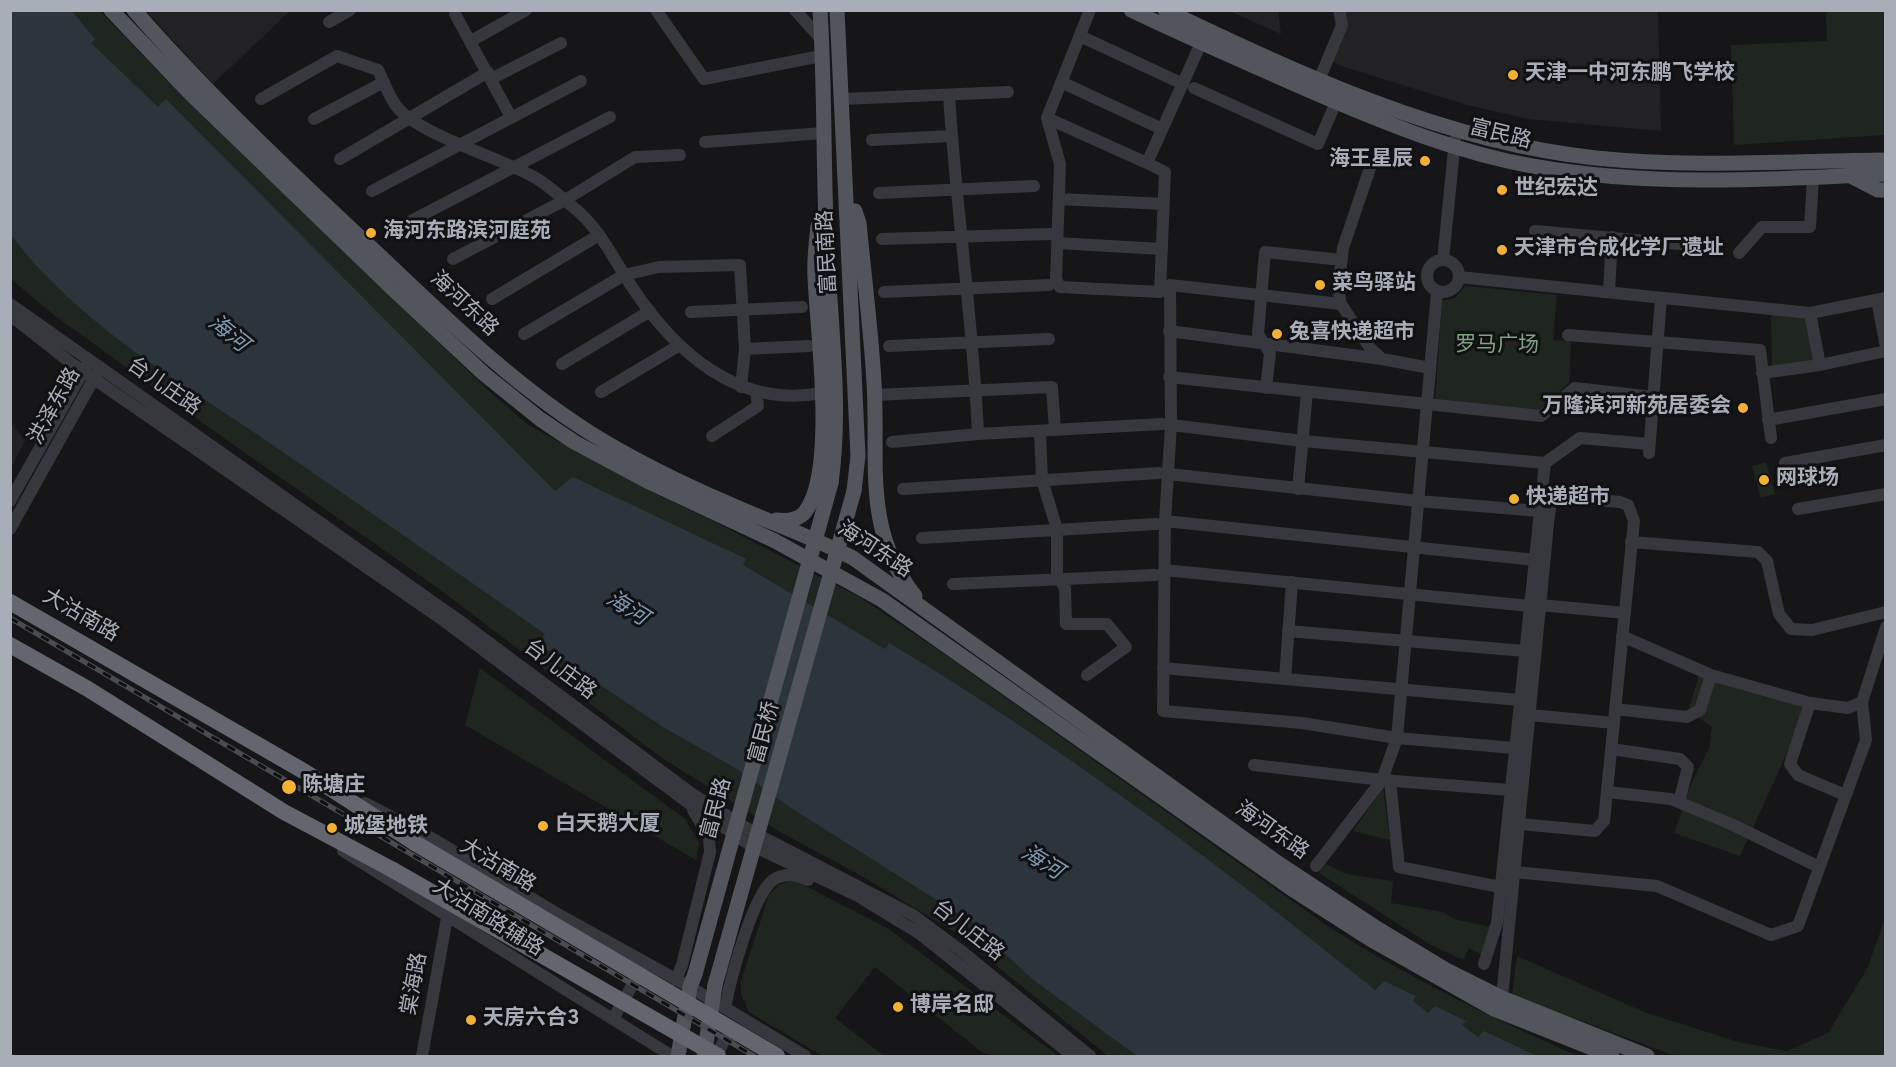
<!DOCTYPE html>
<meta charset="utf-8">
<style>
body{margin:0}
#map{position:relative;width:1896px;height:1067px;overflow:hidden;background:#161618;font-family:Overpass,sans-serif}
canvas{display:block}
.frame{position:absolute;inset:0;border:12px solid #a8adb8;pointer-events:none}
</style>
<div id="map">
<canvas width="1896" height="1067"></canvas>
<div class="frame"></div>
</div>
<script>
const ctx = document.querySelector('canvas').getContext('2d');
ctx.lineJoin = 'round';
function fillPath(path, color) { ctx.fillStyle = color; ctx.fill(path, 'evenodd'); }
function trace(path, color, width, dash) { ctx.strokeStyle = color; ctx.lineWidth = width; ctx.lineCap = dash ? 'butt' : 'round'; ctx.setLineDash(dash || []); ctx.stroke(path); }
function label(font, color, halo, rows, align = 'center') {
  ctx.font = font + ' Overpass,"Noto Sans SC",sans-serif'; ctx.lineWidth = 6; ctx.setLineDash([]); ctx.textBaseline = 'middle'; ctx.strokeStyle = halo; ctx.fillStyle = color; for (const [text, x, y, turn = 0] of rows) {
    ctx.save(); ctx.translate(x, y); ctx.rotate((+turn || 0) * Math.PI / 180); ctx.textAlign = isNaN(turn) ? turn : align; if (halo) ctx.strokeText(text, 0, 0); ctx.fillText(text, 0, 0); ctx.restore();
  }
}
fillPath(new Path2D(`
 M 146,11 L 290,11 L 213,84 Z
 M 1229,11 L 1278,11 L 1281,34 Z
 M 1341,11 L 1658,11 L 1661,131 L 1528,119 L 1467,105 L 1341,66 L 1330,59 Z
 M 11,423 L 25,441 L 11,468 Z`), '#222225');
fillPath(new Path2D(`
 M 10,11 L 100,11 L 181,95 L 489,391 L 528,425 L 660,496 L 713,521 L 861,598 L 940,651 L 1326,925 C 1406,977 1491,1017 1578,1056 L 1108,1056 L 956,933 L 867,879 L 782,833 L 662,758 L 435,586 L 221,436 L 54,315 L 11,279 Z
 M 1826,11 L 1885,11 L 1885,135 L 1734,145 L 1731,45 L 1827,41 Z
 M 1465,286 L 1557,295 L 1553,340 L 1571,341 L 1569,383 L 1536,412 L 1435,402 L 1442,301 L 1455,298 Z
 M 1771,313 L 1808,316 L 1815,362 L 1772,366 Z
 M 1766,462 L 1775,494 L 1761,498 L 1752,466 Z
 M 480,668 L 685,819 L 699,843 L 696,860 L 465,725 Z
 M 1699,675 L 1808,707 L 1740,856 L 1674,833 L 1692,782 L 1709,749 L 1712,726 L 1688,712 Z
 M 1383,788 L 1390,840 L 1353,831 Z
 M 1326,864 L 1346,874 L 1393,881 L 1391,903 L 1443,912 L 1453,919 L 1496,928 L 1488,958 L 1469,948 L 1463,960 L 1431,945 L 1319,873 Z
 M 788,882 L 798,882 L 889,929 L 1058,1056 L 995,1056 L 983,1053 L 875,967 L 835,1018 L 884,1056 L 823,1056 L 749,1012 L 741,994 L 741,981 L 769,895 L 779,885 Z
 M 1885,919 L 1885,1056 L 1675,1056 L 1512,995 L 1517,956 L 1644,1012 L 1738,1042 L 1787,1051 L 1828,1033 L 1867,969 Z`), '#1e261f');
fillPath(new Path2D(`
 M 11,11 L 72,11 L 95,39 L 91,43 L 158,107 L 166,99 L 555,491 L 573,477 L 746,559 L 743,565 L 885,649 L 889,643 C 1060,745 1221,866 1375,990 L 1384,981 L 1416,996 L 1413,1001 L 1428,1013 L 1435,1006 L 1466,1021 L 1462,1025 L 1478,1037 L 1484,1031 L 1537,1056 L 1137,1056 L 1031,978 L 973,923 L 788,806 L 737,769 L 663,727 L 539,644 L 545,634 C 451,568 356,502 261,437 C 172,377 77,322 11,235 Z`), '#2c353c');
trace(new Path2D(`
 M 656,10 L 704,79 L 821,56
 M 795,10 L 821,39
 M 1090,10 L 1047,118 L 1147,163 L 1201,43
 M 455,14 L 511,117
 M 329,22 L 350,10
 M 1080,36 L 1183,84
 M 471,41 L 526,10
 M 1320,78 L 1342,25 L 1339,10
 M 491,79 L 561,43
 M 1061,82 L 1162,129
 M 1194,88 L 1318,144 L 1336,102
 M 949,95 C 956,208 973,320 978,434
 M 261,99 L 337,56 L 378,70 C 384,82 389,97 397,107 C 420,135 499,157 534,177 C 548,185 561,197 573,207 C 599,227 614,260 632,287 C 675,352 738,409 821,393
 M 842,99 L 1008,92
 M 1047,118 L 1060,164 L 1056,279 L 1060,287 L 1160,292 L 1165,172 L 1147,163
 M 314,119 L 384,82
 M 872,140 L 951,136
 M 705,142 L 823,133
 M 340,159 L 488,72
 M 1370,168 L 1343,248 L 1338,288 L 1341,304 L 1370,348 L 1382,359 L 1430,368
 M 372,191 L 581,81
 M 879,193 L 1034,186
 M 1059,199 L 1164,204
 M 405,224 L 610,117
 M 1535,231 L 1691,245
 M 882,239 L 1050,234
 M 1057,243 L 1162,249
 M 1739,253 L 1762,227 L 1810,227 L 1813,177
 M 453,259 L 565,200 L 635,157 L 680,155
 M1427 276a16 16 0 1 1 32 0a16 16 0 1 1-32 0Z
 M 1443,260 L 1455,140
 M 1459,277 L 1810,313 L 1886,298
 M 884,292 L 1049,285
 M 1609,292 L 1612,237
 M 492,299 L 599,235
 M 1877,300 L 1886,347
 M 10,304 L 464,624 L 691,793 L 753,832 L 913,915 L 960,950 L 1090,1056
 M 1341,304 L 1170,285 L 1171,425 L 1165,521 L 1163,711 L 1302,723 L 1397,738 L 1514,748
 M 691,312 L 802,307
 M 1810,313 L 1820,365
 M 10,315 L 71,363 L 440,618 L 687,802 L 747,843 L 856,895 L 920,934 L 1073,1056
 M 1169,331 L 1382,359
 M 524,334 L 624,275 L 659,267 L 740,265 L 745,349 L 741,387
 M 1568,335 L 1760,350 L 1771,438
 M 889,346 L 1049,339
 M 745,349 L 809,346
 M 562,364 L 650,311
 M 1762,373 L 1820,365 L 1886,351
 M 1169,377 L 1541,416 L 1575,388 L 1653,397
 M 1266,388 L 1270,353 L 1258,334 L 1265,252 L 1342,260
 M 601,392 L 678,346
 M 874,395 L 1052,387 L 1055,430
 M 1768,420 L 1886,399
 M 1171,425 L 1303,441 L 1545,463
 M 1040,431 L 1042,480 L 1057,529 L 1057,575 L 1065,588 L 1066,624 L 1107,624 L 1126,647 L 1087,675
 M 712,436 L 758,406 L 756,392
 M 892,442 L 978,434 L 1162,424
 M 1649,453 L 1661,298
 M 1785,463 L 1886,445
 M 1168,474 L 1418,501 L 1539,511
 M 903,489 L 1159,473
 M 1298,489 L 1307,392
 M 10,501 L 86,366
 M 1798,509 L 1886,494
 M 1165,521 L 1535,560
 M 10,529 L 97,373
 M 922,538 L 1156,524
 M 1631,542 L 1758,552 L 1767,561 L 1779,614 L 1791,629 L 1812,630 L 1886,612
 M 1164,570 L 1530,606
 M 953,584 L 1155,575
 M 1540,605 L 1625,613
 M 1288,631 L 1525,651
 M 1622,636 L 1711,675 L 1810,703 L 1848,708 L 1862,702
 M 1163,668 L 1519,700
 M 1285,679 L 1292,582
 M 1810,703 L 1790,764 L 1798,775 L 1845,795
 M 1615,709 L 1687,717 L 1700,710 L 1711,675
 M 1530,715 L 1614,723
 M 1611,749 L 1680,759 L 1688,767 L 1679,802
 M 1254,765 L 1382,780 L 1510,790
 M 1390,780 L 1399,867 L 1500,887
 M 1607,792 L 1671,799 L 1731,824 L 1819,867
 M 365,803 L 423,833 L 556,913 L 690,987 L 805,1056
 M 343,851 L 672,1056
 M 1316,866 L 1382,780 L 1397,738 L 1437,292
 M 1515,872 L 1657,886 L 1771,935 L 1798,926 L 1866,740 L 1862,702 L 1886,627
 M 1484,964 L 1497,923 L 1545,463 L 1580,438 L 1649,444
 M 676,980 L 682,965 L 710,852 L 709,837 L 693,810
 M 1502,998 L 1549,514 L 1552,500 L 1559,496 L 1620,502 L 1628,505 L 1634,521 L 1604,821 L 1595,831 L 1520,824
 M 725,1008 C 730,981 752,896 773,880 C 784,872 797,875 808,880
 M 613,1019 L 641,970
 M 422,1056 L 447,918
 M 717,1056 L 724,1040 L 741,1032`), '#37383d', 12);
trace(new Path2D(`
 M 111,10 L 189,92 L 392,288 L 484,374 L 540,419 L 574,442 L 647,481 L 775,541 L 882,600 L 1295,891 L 1370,939 L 1494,1009 L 1612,1056
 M 134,10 C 210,97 294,176 378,254 C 446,318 512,384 592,434 C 634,460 681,483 727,503 C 769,522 812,537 853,558 L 1278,863 L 1378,929 L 1446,970 L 1502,998 L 1647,1056
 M 820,10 C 825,89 823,168 827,247 C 830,325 842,405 831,483
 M 837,10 L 858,456 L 854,491
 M 1131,10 C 1194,40 1258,68 1322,96 C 1390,125 1459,153 1532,166 C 1649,187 1768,180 1886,174
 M 1165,10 C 1302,75 1444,142 1596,158 C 1692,168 1789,161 1886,160
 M 1851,176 L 1878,190 L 1886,190
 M 855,211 L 859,223 C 864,276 871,329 874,382 C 879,461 862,529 915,596
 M 776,520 C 786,521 798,521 805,512 C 837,471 817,330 815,277 C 814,260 816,243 818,226
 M 678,1056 L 690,987 L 695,974
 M 704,1056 L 715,985`), '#53555c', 15);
trace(new Path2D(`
 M 10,602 L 305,772 L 415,843
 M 10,645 L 88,689 L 284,812 L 393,870`), '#63666e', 16);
const rail = new Path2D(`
 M 10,618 L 754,1056`);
trace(rail, '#4a4c52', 5);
trace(rail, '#111113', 3, [9]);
trace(new Path2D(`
 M 695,974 L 831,483
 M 715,985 L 854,491`), '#53555c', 15);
trace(new Path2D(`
 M 415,843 L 777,1056
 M 393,870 L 718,1056`), '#63666e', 16);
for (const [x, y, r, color] of [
 [1513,75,6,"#f2b134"],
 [1425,161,6,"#f2b134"],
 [1502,190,6,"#f2b134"],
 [371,233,6,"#f2b134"],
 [1502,250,6,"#f2b134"],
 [1320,285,6,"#f2b134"],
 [1277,334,6,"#f2b134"],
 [1743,408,6,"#f2b134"],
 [1764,480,6,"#f2b134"],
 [1514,499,6,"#f2b134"],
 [289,787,8,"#f2b134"],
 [543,826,6,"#f2b134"],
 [332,828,6,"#f2b134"],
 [898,1007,6,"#f2b134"],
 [471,1020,6,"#f2b134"]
]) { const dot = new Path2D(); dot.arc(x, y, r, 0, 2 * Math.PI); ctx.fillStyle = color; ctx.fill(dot); trace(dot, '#111113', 2); }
label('bold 21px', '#a8adb8', '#111113', [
 ["天津一中河东鹏飞学校",1525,75],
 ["海王星辰",1413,161,"right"],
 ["世纪宏达",1514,190],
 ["海河东路滨河庭苑",383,233],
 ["天津市合成化学厂遗址",1514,250],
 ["菜鸟驿站",1332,285],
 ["兔喜快递超市",1289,334],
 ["万隆滨河新苑居委会",1731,408,"right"],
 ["网球场",1776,480],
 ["快递超市",1526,499],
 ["陈塘庄",302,787],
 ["白天鹅大厦",555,826],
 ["城堡地铁",344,828],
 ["博岸名邸",910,1007],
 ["天房六合3",483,1020]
], 'left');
label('21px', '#a8adb8', '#111113', [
 ["富民路",1500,136,14],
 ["富民南路",829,252,-93],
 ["海河东路",463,305,43],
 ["台儿庄路",163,388,35],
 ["洪泽东路",56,407,-61],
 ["海河东路",874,551,33],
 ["大沽南路",80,617,30],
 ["台儿庄路",559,671,37],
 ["富民桥",766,733,-75],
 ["富民路",718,809,-75],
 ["海河东路",1271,832,35],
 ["大沽南路",497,867,31],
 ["大沽南路辅路",487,919,32],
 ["台儿庄路",967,932,38],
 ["棠海路",416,984,-80]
]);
label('21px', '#7fa381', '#111113', [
 ["罗马广场",1497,347]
]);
label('italic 22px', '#7f9bb3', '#111113', [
 ["海河",227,335,39],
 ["海河",626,610,32],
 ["海河",1041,864,32]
]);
</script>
